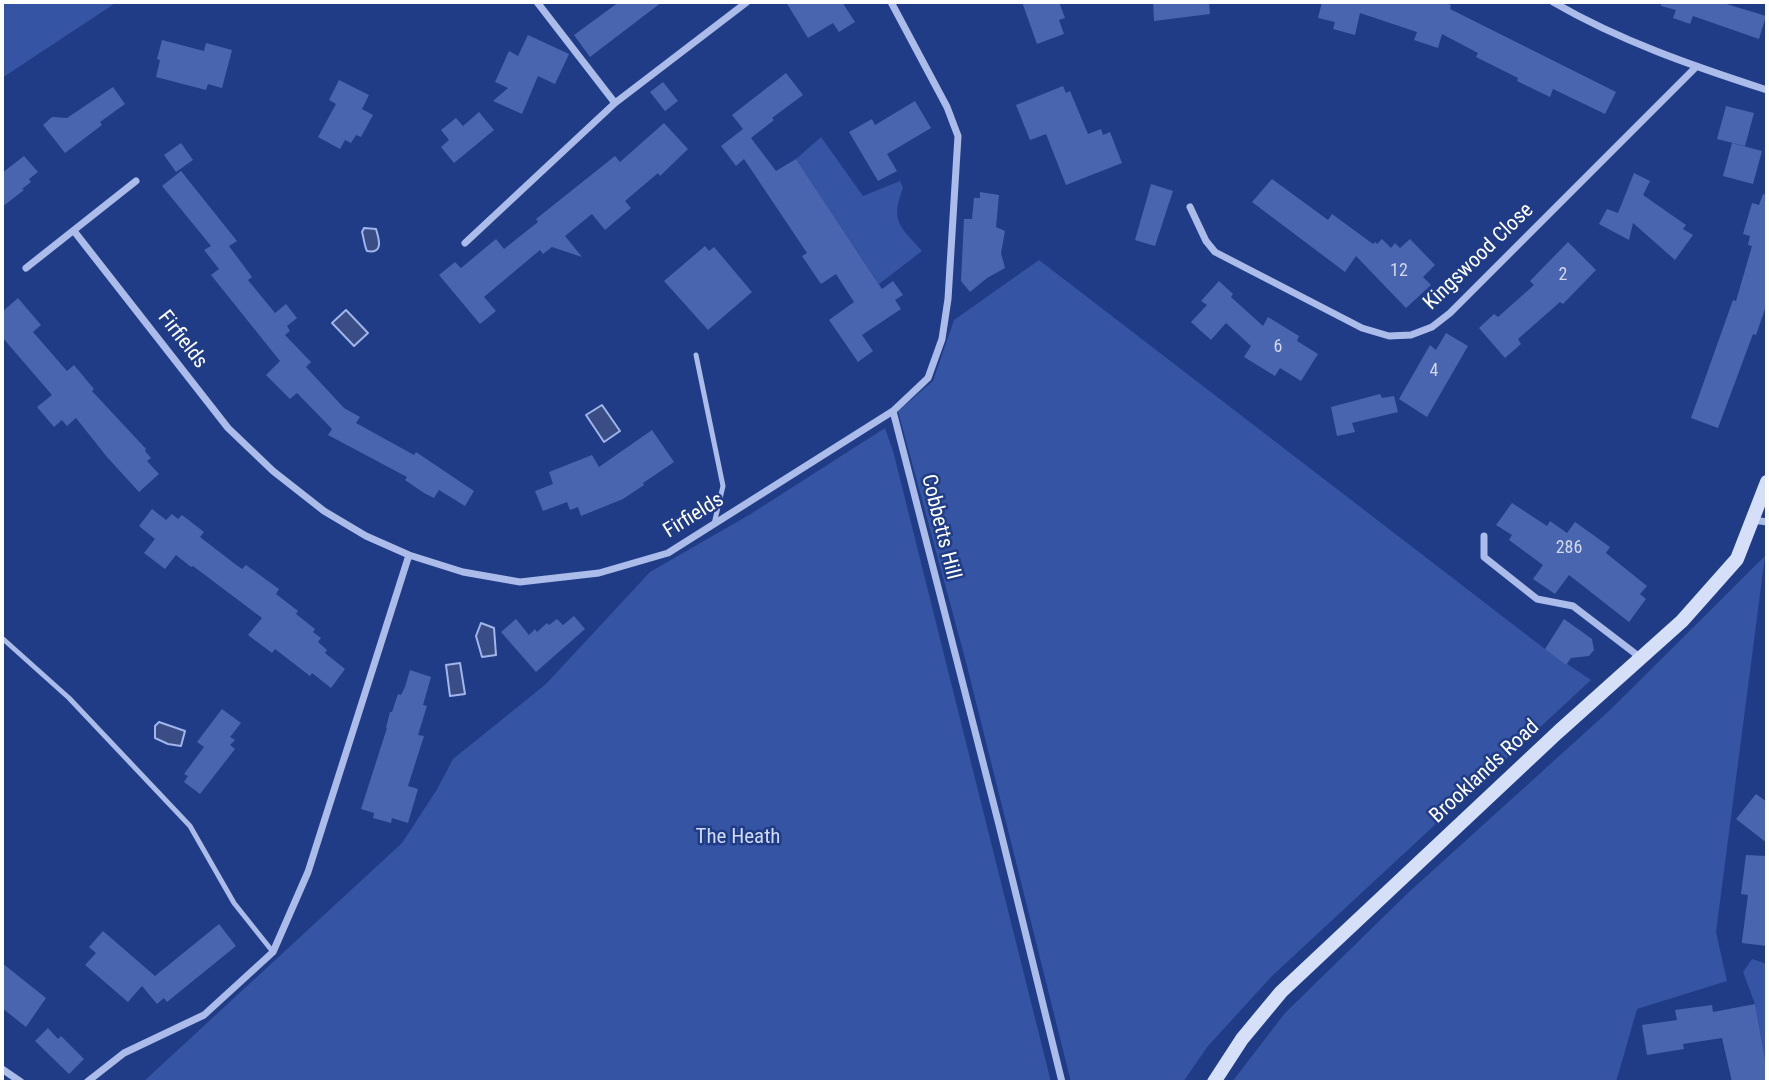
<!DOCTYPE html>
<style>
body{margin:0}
#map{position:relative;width:1769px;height:1084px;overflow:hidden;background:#213c86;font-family:"Roboto Condensed",sans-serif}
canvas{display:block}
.frame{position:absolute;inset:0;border:4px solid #fff;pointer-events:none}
</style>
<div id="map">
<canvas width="1769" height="1084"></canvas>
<div class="frame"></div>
</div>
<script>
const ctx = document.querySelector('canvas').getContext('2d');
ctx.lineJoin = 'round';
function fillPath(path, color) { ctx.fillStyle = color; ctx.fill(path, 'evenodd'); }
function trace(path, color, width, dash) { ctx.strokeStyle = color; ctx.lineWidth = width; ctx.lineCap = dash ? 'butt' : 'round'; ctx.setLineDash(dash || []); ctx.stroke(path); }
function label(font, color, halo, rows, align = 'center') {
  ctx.font = font + ' "Roboto Condensed",sans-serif'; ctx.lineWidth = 5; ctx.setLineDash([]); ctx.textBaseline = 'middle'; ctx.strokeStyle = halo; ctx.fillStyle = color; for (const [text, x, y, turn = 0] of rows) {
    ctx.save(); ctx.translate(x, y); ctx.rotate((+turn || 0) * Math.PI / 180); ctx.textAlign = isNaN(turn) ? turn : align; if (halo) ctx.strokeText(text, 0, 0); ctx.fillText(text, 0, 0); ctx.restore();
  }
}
fillPath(new Path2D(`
 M 2,2 L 117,2 L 2,78 Z
 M 821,137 L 863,196 L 900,181 L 903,188 C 890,222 900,226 922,251 L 879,284 L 796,159 Z
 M 1039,260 L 1545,649 L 1591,680 L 1272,976 L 1208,1046 L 1183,1082 L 1071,1082 L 966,662 L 898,411 L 933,381 L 954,320 Z
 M 885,428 L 893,451 L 1051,1082 L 143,1082 L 402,843 L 436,791 L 453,759 L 546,684 L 650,572 L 749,515 Z
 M 1765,556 L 1716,932 L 1727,981 L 1637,1009 L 1616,1082 L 1232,1082 L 1285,1013 L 1409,892 L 1610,710 Z
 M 1752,959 L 1767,964 L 1767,1070 L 1755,1004 L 1743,972 Z`), '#3554a3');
const water = new Path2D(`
 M 364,228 L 376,229 C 379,239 384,254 367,251 C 364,245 364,238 362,232 Z
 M 346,310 L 368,333 L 354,346 L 332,323 Z
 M 602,405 L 620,431 L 604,442 L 586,415 Z
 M 481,623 L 494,628 L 496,655 L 482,657 L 476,636 Z
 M 460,663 L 465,694 L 450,696 L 446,665 Z
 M 159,722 L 185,731 L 181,746 L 168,744 L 155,738 L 155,726 Z`);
fillPath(water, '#3a4d85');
trace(water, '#9fb5eb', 2);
fillPath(new Path2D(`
 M 619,2 L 662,2 L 590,57 L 574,35 Z
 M 786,2 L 842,2 L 855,22 L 839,32 L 833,23 L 808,38 Z
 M 1022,2 L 1059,2 L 1065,18 L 1059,20 L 1064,34 L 1037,44 Z
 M 1153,2 L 1209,2 L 1210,14 L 1154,21 Z
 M 1322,2 L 1442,2 L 1451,5 L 1450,9 L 1616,92 L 1605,114 L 1553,89 L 1550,97 L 1517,81 L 1518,78 L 1476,57 L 1478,53 L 1442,34 L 1438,48 L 1414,40 L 1417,32 L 1360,13 L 1355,35 L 1333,29 L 1335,22 L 1318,18 Z
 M 1661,2 L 1720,2 L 1766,16 L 1759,39 L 1693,16 L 1690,24 L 1673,18 L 1676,10 L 1661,6 Z
 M 528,35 L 569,54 L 555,84 L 538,76 L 522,114 L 493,101 L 508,88 L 495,82 L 509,51 L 518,56 Z
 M 162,40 L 204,51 L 206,43 L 232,50 L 222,88 L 208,84 L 206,90 L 156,77 L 160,60 L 157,59 Z
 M 786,73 L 803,95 L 772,118 L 774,120 L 751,138 L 776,171 L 796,159 L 882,289 L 893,281 L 903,295 L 895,300 L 901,309 L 862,335 L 873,351 L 858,362 L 829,320 L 854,302 L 836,274 L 821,284 L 802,256 L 807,253 L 744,159 L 736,166 L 721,146 L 743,129 L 732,115 Z
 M 339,80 L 369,95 L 362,109 L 373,115 L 361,137 L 356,135 L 351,143 L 345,140 L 340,149 L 318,137 L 336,104 L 329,100 Z
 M 663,82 L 678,101 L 665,111 L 650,92 Z
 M 1063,86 L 1066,93 L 1070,91 L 1088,134 L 1101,129 L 1103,135 L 1110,132 L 1122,163 L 1066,185 L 1046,134 L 1030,140 L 1016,105 Z
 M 113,87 L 125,104 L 100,122 L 102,125 L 65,153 L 43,125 L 52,117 L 67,118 Z
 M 915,101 L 931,128 L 887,154 L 897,171 L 878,181 L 849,132 L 872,119 L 875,125 Z
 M 1726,106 L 1754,113 L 1745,146 L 1717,139 Z
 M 479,112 L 494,130 L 454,163 L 441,147 L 449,140 L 441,130 L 456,118 L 463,126 Z
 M 664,123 L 688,149 L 660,176 L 658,173 L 625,201 L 631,208 L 605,230 L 592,214 L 565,236 L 582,257 L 552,247 L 543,254 L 540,250 L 484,297 L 496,311 L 480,324 L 439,275 L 455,262 L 461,268 L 496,239 L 504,249 L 538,222 L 536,219 L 615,156 L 620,162 Z
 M 181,143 L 193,160 L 176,172 L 164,155 Z
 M 1732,143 L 1762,151 L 1753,184 L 1723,176 Z
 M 24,156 L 38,172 L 29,179 L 31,182 L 22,189 L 24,190 L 2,207 L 2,173 Z
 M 181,171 L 237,241 L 229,246 L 252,277 L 248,280 L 275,313 L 286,304 L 297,318 L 287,326 L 290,331 L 285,335 L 311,362 L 306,367 L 344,408 L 360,417 L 356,423 L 414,455 L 416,452 L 474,491 L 465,506 L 439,490 L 434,498 L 424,493 L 405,480 L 407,477 L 328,435 L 332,429 L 297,393 L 290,399 L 266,375 L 280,361 L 211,275 L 219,269 L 204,250 L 211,246 L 162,186 Z
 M 1634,173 L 1650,181 L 1643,195 L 1686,225 L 1683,229 L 1693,235 L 1675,260 L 1633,223 L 1629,240 L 1599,224 L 1607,209 L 1618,213 Z
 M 1272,179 L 1328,220 L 1332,214 L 1373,244 L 1375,242 L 1377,244 L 1382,239 L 1391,248 L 1395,243 L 1400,248 L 1410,239 L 1435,265 L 1423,277 L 1431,285 L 1406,308 L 1356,256 L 1345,272 L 1252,202 Z
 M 1151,184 L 1173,191 L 1155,246 L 1135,240 Z
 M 980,192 L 999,195 L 996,227 L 1005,231 L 1001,253 L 1005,268 L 987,278 L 970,292 L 961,281 L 964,219 L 972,219 L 974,198 L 980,198 Z
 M 1763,194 L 1767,195 L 1767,303 L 1756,335 L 1753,334 L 1718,428 L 1691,418 L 1733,300 L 1736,301 L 1752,246 L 1748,245 L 1750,236 L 1743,234 L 1752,203 L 1759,205 Z
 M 1568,242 L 1596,270 L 1563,304 L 1560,302 L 1518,339 L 1521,344 L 1505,358 L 1479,328 L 1494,314 L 1498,317 L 1534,285 L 1530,281 Z
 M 705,246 L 709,251 L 714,247 L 752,292 L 708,330 L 664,281 Z
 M 1219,281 L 1233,294 L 1231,297 L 1263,326 L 1268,317 L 1299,336 L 1297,341 L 1318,354 L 1301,381 L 1280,368 L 1275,376 L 1244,357 L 1251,346 L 1226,323 L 1211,340 L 1191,322 L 1207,305 L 1201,301 Z
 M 18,298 L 41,325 L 33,332 L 67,371 L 74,365 L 94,389 L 92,391 L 146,449 L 145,451 L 151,458 L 147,461 L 159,474 L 139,492 L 107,457 L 76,418 L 67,426 L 62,420 L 54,427 L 37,407 L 52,395 L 2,337 L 2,312 Z
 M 1446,333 L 1468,346 L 1427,417 L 1399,399 L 1430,345 L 1436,350 Z
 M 1380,394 L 1382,398 L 1394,396 L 1398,412 L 1352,423 L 1355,432 L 1337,436 L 1331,407 Z
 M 652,430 L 674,462 L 643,483 L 644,485 L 623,499 L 581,516 L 578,507 L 570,510 L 567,502 L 543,511 L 535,491 L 553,484 L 549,472 L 592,455 L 599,467 Z
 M 1512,503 L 1547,526 L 1550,521 L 1567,533 L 1575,522 L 1610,547 L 1606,553 L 1647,586 L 1640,594 L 1646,599 L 1629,622 L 1569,575 L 1555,594 L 1533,579 L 1543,565 L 1509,540 L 1512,535 L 1496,525 Z
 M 152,509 L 166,520 L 172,514 L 178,519 L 182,515 L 204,532 L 200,537 L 235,564 L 242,569 L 246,565 L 279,589 L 276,594 L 298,611 L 296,614 L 315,629 L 313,632 L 321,638 L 318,642 L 327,650 L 325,653 L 345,669 L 331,688 L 312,673 L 310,676 L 275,649 L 272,653 L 248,635 L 262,618 L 193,566 L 191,567 L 176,555 L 165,569 L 144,553 L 155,539 L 139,526 Z
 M 574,616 L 585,629 L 536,672 L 501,632 L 516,619 L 529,635 L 535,629 L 537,632 L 547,623 L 549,625 L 557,619 L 563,625 Z
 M 1564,619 L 1592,639 L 1594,650 L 1589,656 L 1571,658 L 1566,665 L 1545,649 Z
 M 410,670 L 431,677 L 423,705 L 427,706 L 418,735 L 424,736 L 408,786 L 418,789 L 408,823 L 392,818 L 391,823 L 373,818 L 374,813 L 361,809 L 387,728 L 386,728 L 390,712 L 392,712 L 398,694 L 401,695 L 405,687 Z
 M 222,709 L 241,723 L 230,737 L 235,740 L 230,745 L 235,749 L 200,794 L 184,782 L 188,776 L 184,774 L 204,747 L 197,742 Z
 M 1756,794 L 1767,802 L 1767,843 L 1736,819 Z
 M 1746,855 L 1767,856 L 1767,946 L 1742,943 L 1742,941 L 1748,895 L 1741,894 Z
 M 219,924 L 236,946 L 167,1002 L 164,998 L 157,1004 L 142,986 L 128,1002 L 85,965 L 96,953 L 89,947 L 103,931 L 155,976 Z
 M 2,963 L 46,998 L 26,1027 L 2,1008 Z
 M 1755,1004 L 1767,1070 L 1767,1082 L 1732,1082 L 1722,1038 L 1683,1044 L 1684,1049 L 1647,1055 L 1642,1025 L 1677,1020 L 1675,1010 L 1712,1005 L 1713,1012 Z
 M 48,1028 L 58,1039 L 61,1036 L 84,1059 L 69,1074 L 35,1041 Z`), '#4a65af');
trace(new Path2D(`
 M 696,355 L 723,486 L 714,524
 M 2,638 L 69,698 L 190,826 L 234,903 L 273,952`), '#abbcea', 5);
trace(new Path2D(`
 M 537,2 L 615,103
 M 1553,2 C 1620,41 1693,66 1767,90
 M 1190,207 L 1206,241 L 1215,252 L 1362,328 L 1389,336 L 1411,335 L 1432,327 L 1450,313 L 1696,67
 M 74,231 L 228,428 L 273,471 L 324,511 L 366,536 L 409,555 L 463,572 L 520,582 L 599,573 L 668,553 L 893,411 L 928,378 L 942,339 L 948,299 L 958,136 L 947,107 L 891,2
 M 465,243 L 615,103 L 747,2
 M 26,268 L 136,181
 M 893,411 L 999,825 L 1062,1082
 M 1753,520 L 1767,522
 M 1484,536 L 1484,557 L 1537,599 L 1573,606 L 1641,658
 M 2,1069 L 21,1082
 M 87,1082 L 124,1053 L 204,1015 L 273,952 L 308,872 L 409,555`), '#abbcea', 7);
trace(new Path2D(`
 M 1214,1082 L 1242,1039 L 1281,992 L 1558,732 L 1682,621 L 1737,559 L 1767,482`), '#d6dff8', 14);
label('18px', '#d2d8eb', null, [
 ["12",1399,271],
 ["2",1563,275],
 ["6",1278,347],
 ["4",1434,371],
 ["286",1569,548]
]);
label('21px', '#fff', '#213c86', [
 ["Kingswood Close",1479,257,-44],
 ["Firfields",182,340,52],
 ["Firfields",694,516,-32],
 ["Cobbetts Hill",940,527,76],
 ["Brooklands Road",1485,772,-43]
]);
label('21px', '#cfdaf7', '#213c86', [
 ["The Heath",738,838]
]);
</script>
